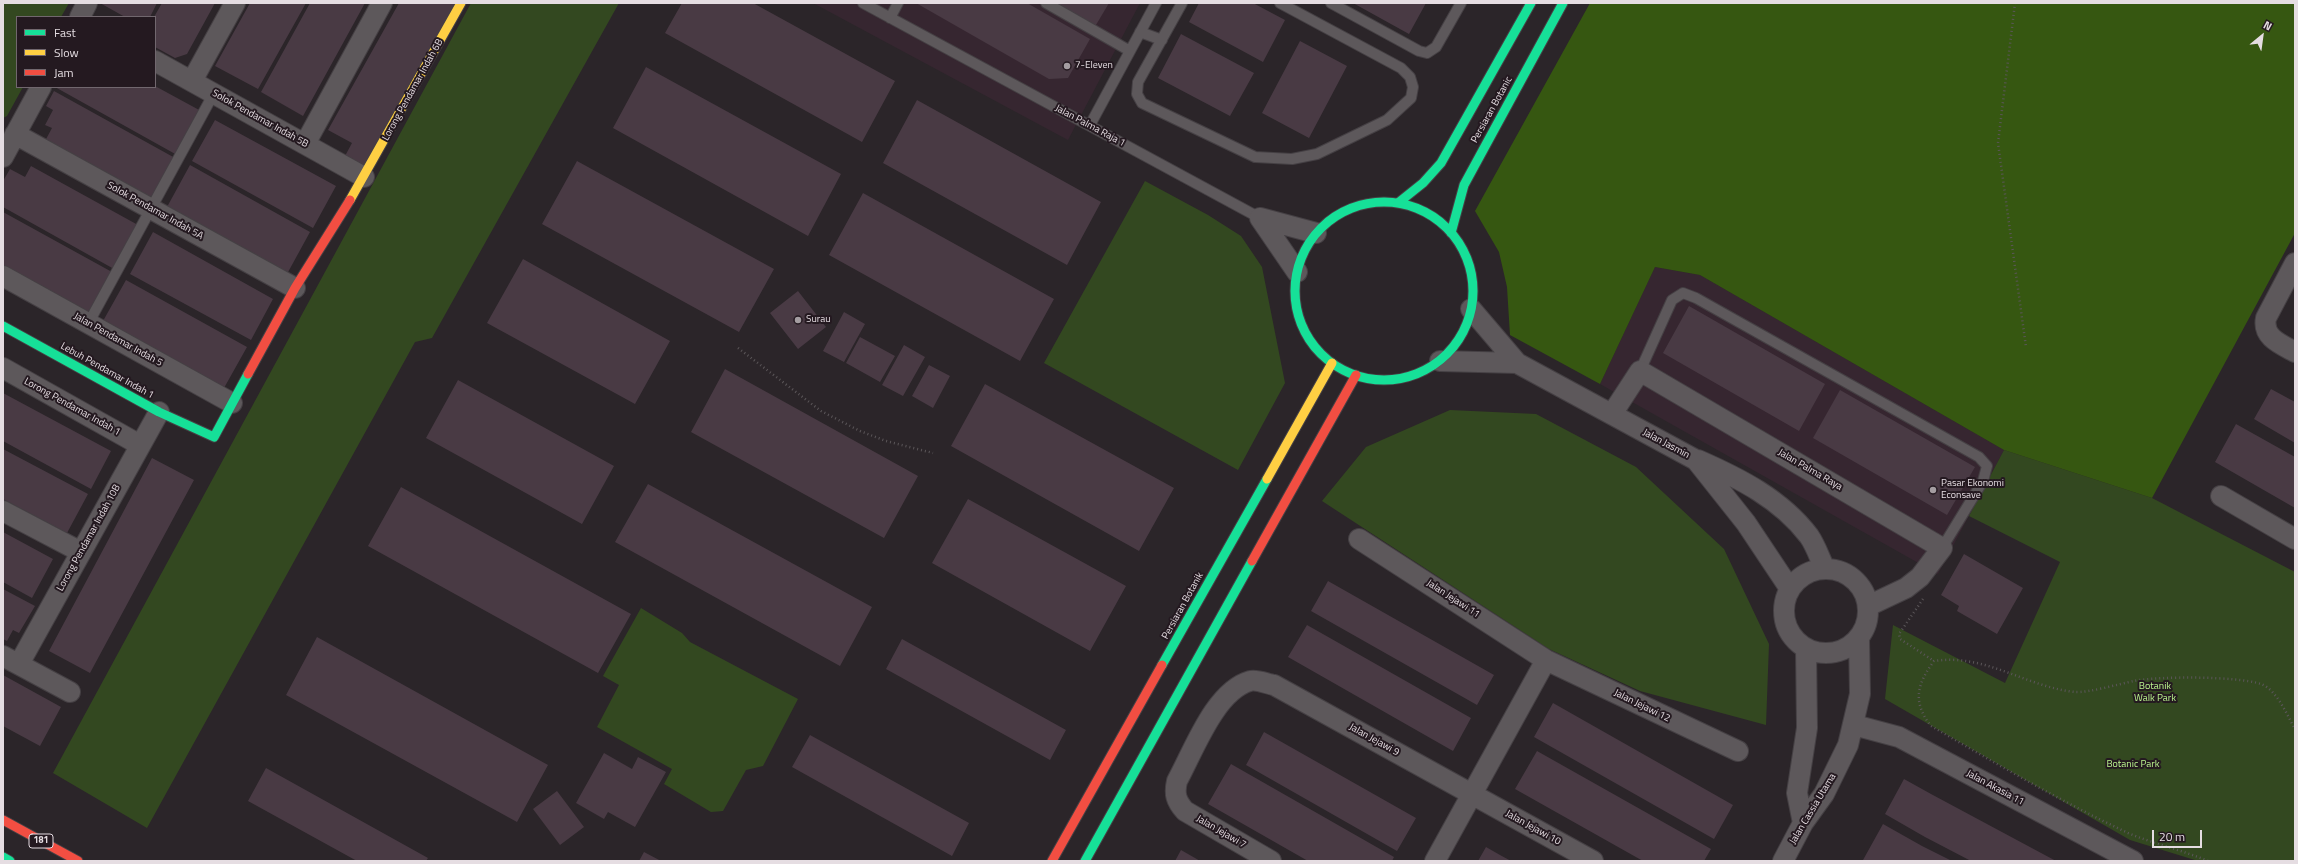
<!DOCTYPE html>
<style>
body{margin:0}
#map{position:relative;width:2298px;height:864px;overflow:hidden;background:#2b2529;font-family:"Titillium Web",sans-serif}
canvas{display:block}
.frame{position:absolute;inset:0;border:4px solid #e5dde2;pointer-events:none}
.legend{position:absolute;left:16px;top:16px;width:140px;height:72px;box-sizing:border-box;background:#241920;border:1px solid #71676e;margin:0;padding:5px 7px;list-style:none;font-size:12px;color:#e5dde2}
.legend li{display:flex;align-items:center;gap:8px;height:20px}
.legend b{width:20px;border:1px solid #71676e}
.north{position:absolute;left:2242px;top:16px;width:40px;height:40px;-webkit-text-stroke:3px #241920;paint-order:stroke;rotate:29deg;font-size:11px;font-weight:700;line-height:16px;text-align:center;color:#e5dde2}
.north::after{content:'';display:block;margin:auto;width:14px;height:18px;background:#e5dde2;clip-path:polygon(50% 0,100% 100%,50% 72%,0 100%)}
.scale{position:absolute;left:2152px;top:830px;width:50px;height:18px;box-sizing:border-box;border:2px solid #e5dde2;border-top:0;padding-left:5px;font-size:12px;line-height:14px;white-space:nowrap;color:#e5dde2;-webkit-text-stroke:3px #241920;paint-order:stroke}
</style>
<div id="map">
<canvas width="2298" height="864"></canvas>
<div class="frame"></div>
<ul class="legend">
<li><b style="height:5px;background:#16e098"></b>Fast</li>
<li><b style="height:5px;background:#ffcf43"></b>Slow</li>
<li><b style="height:5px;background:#f24e42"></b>Jam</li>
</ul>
<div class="north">N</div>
<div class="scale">20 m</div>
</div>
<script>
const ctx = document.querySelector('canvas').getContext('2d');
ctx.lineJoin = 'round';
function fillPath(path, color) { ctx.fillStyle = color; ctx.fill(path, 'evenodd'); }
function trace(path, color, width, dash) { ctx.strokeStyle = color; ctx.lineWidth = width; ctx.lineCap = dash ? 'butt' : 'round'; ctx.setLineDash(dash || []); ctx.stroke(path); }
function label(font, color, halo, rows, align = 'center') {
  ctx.font = font + ' "Titillium Web",sans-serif'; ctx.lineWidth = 4; ctx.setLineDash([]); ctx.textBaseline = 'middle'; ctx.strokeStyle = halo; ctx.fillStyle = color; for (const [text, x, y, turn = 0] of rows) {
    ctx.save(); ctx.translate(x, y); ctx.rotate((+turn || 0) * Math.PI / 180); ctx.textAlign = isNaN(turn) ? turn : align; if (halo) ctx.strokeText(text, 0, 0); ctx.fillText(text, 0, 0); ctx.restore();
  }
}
fillPath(new Path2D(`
 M 813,3 L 1140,3 L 1068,140 Z
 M 1655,267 L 1700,275 L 2004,450 L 1938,574 L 1600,384 Z`), '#362630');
fillPath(new Path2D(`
 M 3,3 L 69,3 L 61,17 L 17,17 L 17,87 L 23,87 L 7,116 L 3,118 Z
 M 471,3 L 619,3 L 432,338 L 415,342 L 147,828 L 53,773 Z
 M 1145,181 L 1208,215 L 1241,236 L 1262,267 L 1285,383 L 1238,470 L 1044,363 Z
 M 1450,410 L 1536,414 L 1636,467 L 1724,549 L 1769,644 L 1766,725 L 1640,691 L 1549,649 L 1322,501 L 1366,447 Z
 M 2004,450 L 2152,498 L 2295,572 L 2295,861 L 2198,861 L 2130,840 L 1885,699 L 1893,625 L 2005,683 L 2060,562 L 1969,516 Z
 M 641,608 L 682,633 L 690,642 L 798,699 L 763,766 L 746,770 L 723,811 L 711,812 L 664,784 L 672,769 L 597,727 L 619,685 L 603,676 Z`), '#334820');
fillPath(new Path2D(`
 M 1590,3 L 2295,3 L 2295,233 L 2152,498 L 2004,450 L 1700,275 L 1655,267 L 1600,384 L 1510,335 L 1507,287 L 1499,252 L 1475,211 Z`), '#365711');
fillPath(new Path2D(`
 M 100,3 L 157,3 L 150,17 L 125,17 Z
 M 162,3 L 215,3 L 187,54 L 175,58 L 155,47 L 154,17 Z
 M 250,3 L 306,3 L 258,89 L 215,66 Z
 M 310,3 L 365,3 L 303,116 L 261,92 Z
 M 399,3 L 458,3 L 367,168 L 345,156 L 352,143 L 328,130 Z
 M 682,3 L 753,3 L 895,81 L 862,142 L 665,33 Z
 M 916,3 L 1027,3 L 1090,39 L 1068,78 L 1049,79 Z
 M 1046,3 L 1109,3 L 1093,30 Z
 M 1199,3 L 1253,3 L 1285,20 L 1263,62 L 1189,22 Z
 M 1353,3 L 1426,3 L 1409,34 Z
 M 1181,34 L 1254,73 L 1230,116 L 1158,78 Z
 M 1300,41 L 1347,66 L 1309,138 L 1262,113 Z
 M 646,67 L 841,174 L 808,236 L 613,128 Z
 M 155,86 L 201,111 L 177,155 L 55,87 Z
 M 54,91 L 175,158 L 152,200 L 45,141 L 52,128 L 45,125 L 53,110 L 46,106 Z
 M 917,100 L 1101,202 L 1067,265 L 883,163 Z
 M 215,120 L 336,186 L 313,228 L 192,161 Z
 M 577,161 L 774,269 L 739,332 L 542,224 Z
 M 190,165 L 310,232 L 287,274 L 167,207 Z
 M 31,166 L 138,225 L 114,269 L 3,207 L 3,181 L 10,169 L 25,177 Z
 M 863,193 L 1054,299 L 1020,361 L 829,255 Z
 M 3,212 L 112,272 L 89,313 L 3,266 Z
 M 153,232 L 273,299 L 251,340 L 130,274 Z
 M 523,259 L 670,341 L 635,404 L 487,323 Z
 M 126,280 L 247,347 L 224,388 L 103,321 Z
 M 798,291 L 826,327 L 798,349 L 770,313 Z
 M 1689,306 L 1825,384 L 1799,431 L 1663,353 Z
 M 844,312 L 865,324 L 844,362 L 823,351 Z
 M 860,337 L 895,356 L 880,382 L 846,363 Z
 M 904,345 L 925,357 L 903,396 L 882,385 Z
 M 929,365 L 950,376 L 933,408 L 912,396 Z
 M 725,369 L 918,476 L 884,538 L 691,432 Z
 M 458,380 L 614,466 L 582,524 L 426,438 Z
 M 985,384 L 1174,488 L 1139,551 L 951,446 Z
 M 2271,389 L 2295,402 L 2295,443 L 2254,419 Z
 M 1840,390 L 1975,467 L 1947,515 L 1813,438 Z
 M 3,393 L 111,451 L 91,489 L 3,441 Z
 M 2236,424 L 2295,457 L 2295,508 L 2215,462 Z
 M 3,449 L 88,494 L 67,533 L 3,499 Z
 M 152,458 L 194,480 L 90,673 L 49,651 Z
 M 648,484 L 872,607 L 840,666 L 615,542 Z
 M 401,487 L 631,614 L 598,673 L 368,546 Z
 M 968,499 L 1126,586 L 1090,651 L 932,563 Z
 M 3,532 L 53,559 L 32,598 L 3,582 Z
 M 1964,554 L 2023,588 L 1997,634 L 1957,611 L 1959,606 L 1941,595 Z
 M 1328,581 L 1494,675 L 1477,705 L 1311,611 Z
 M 3,589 L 35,606 L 19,633 L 13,630 L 7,641 L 3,639 Z
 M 1307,625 L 1471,718 L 1453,751 L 1288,657 Z
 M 317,637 L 548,765 L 517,822 L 286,695 Z
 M 902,639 L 1066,730 L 1050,760 L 886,669 Z
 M 3,675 L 61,707 L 40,746 L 3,726 Z
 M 1553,703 L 1733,805 L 1714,839 L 1534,737 Z
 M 1264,732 L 1416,818 L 1397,851 L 1246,765 Z
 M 810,735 L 969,823 L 952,856 L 792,767 Z
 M 1537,751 L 1711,849 L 1704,861 L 1643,861 L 1515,789 Z
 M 604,753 L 632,769 L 638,757 L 666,772 L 635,827 L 608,812 L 604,819 L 576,803 Z
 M 1231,764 L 1394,857 L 1392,861 L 1308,861 L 1208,804 Z
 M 266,768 L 428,858 L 426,861 L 357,861 L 248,801 Z
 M 1904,779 L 1931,794 L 2056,861 L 1971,861 L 1925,837 L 1885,814 Z
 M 557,791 L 584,827 L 560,845 L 533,809 Z
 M 1883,824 L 1922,846 L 1952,861 L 1863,860 Z
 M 1486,847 L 1500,855 L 1511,861 L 1478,861 Z
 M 1181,850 L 1195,858 L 1200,861 L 1175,861 Z
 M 644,852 L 661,861 L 639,861 Z`), '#493a44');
const lane = new Path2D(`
 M 863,3 L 1260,218
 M 1046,3 L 1130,51
 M 1182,3 L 1138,82 L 1137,94 L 1142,103 L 1255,157 L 1292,159 L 1317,154 L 1387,120 L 1411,98 L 1413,87 L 1410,77 L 1401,68 L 1280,3
 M 1331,3 L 1419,51 L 1427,53 L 1436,47 L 1461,3
 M 890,18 L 898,3
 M 1140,32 L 1162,40
 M 1090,125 L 1156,3
 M 88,324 L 214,93
 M 1640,371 L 1672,300 L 1683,293 L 1696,298 L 1979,457 L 1987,466 L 1983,481 L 1942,548`);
const street = new Path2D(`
 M 80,17 L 87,3
 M 155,61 L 364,177
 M 192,81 L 235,3
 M 15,134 L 295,288
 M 305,144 L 382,3
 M 3,157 L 41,87
 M 1260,218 L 1297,272
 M 1260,218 L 1316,233
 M 2295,263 L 2266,318 C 2262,337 2280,344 2295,352
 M 3,276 L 232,403
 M 1471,309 L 1517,363 L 1696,460 L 1746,523 L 1790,589
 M 1440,361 L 1517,363
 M 3,368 L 140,445
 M 1612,414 L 1640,371 L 1942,548 L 1920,577 L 1906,588 L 1868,606
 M 1698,460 C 1739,478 1781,499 1809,536 C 1816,546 1820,559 1825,569
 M 2221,496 L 2295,539
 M 3,511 L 81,552
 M 1359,539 L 1546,660 L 1738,751
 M1784 611a42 42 0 1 1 84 0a42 42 0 1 1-84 0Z
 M 3,656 L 70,692
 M 19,664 L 159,412
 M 1854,725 L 1899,737 L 2133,861
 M 1803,823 L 1797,793 L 1807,728 L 1806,648
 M 1271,861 L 1185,811 C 1176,801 1174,794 1177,781 C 1194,750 1215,691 1250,681 C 1257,679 1267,684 1274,685 L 1593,861
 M 1435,861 L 1546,660
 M 1783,861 L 1803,823 L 1824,794 L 1848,745 L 1860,694 L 1859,638`);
const fast = new Path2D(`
 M1295 291a89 89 0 1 1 178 0a89 89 0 1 1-178 0Z
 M 1398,203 L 1423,183 L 1441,163 L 1531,3
 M 1451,233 L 1464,185 L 1563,3
 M 3,326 L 159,412 L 214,437 L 248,374
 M 1162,665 L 1267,479
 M 3,857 L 10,861
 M 1085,861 L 1252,561`);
const slow = new Path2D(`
 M 350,200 L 461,3
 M 1267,479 L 1332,363`);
const jam = new Path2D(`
 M 248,374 L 295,288 L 350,200
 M 1252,561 L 1356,375
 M 3,820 L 78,861
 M 1052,861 L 1162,665`);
trace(lane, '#454044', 12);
trace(street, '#454044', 22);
trace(fast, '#454044', 11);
trace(slow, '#454044', 11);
trace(jam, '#454044', 11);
trace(new Path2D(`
 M 2015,3 L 1998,143 L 2026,347
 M 738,348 L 821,411 L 860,431 L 886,441 L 933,453
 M 1923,599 L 1899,634 L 1900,639 L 1934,661
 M 2208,861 C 2182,850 2154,844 2128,833 C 2060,801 1995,763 1931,726 C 1912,702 1917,684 1934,661 C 1985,653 2026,687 2075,692 C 2088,693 2119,684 2134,681 C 2159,676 2237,676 2261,684 C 2277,690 2287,715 2295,729`), '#5b5659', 2.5, [1, 3]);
trace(lane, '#5d585b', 10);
trace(street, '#5d585b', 20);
trace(fast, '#16e098', 9);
trace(slow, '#ffcf43', 9);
trace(jam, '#f24e42', 9);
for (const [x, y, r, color] of [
 [1067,66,4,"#a49da1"],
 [798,320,4,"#a49da1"],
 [1933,490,4,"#a49da1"]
]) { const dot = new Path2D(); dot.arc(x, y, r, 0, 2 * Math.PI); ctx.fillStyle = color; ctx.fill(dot); trace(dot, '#241920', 1.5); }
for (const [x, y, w] of [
 [41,841,24]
]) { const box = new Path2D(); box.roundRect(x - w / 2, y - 7, w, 14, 3); ctx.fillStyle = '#241920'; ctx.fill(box); trace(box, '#e5dde2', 1); }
label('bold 9px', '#e5dde2', null, [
 ["181",41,841]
]);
label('10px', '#e5dde2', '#241920', [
 ["7-Eleven",1075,66],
 ["Surau",806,320],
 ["Pasar Ekonomi",1941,484],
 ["Econsave",1941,496]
], 'left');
label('10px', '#e5dde2', '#241920', [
 ["Lorong Pendamar Indah 6B",413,90,-61],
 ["Persiaran Botanic",1492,110,-61],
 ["Solok Pendamar Indah 5B",260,119,29],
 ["Jalan Palma Raja 1",1090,126,28],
 ["Solok Pendamar Indah 5A",155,211,29],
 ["Jalan Pendamar Indah 5",118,340,29],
 ["Lebuh Pendamar Indah 1",107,371,29],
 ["Lorong Pendamar Indah 1",72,407,29],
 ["Jalan Jasmin",1666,444,28],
 ["Jalan Palma Raya",1810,470,30],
 ["Lorong Pendamar Indah 10B",89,538,-61],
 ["Jalan Jejawi 11",1453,599,33],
 ["Persiaran Botanik",1183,606,-61],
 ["Jalan Jejawi 12",1642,706,26],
 ["Jalan Jejawi 9",1374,740,29],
 ["Jalan Akasia 11",1995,788,28],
 ["Jalan Cassia Utama",1813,809,-59],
 ["Jalan Jejawi 10",1533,828,29],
 ["Jalan Jejawi 7",1221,832,30]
]);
label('10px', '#bcf68f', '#241920', [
 ["Botanik",2155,687],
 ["Walk Park",2155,699],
 ["Botanic Park",2133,765]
]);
</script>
